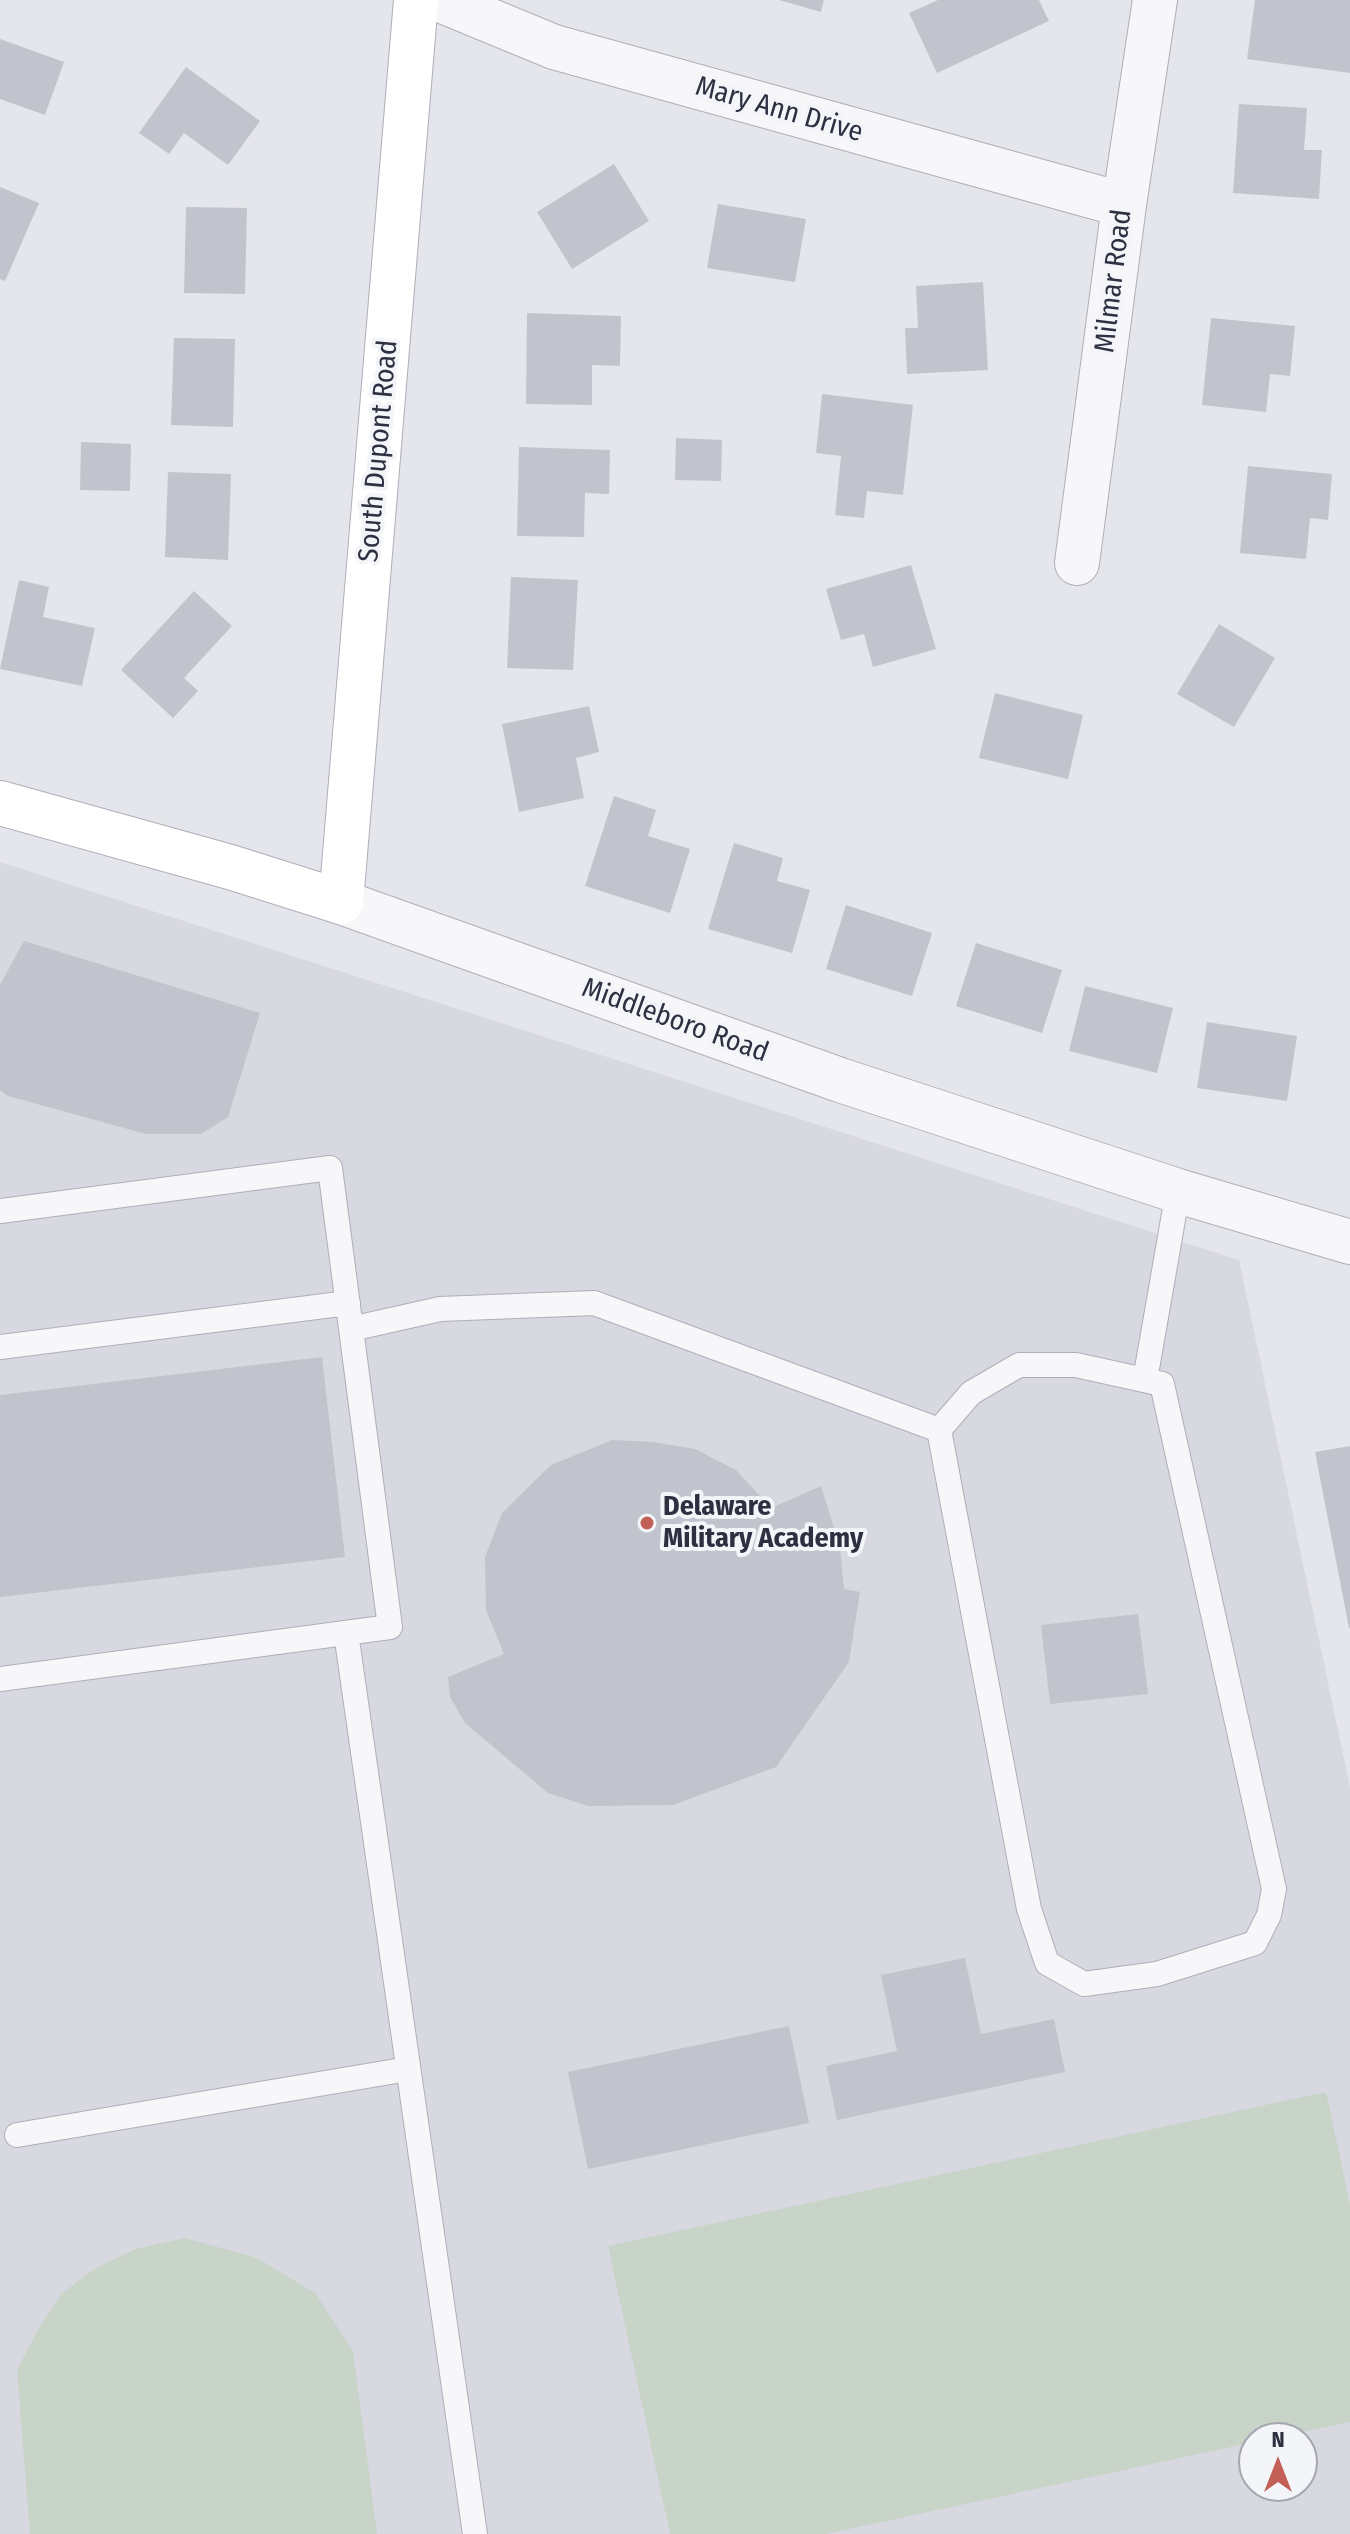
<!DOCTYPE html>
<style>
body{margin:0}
#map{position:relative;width:1350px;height:2534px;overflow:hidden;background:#e5e6eb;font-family:"Fira Sans Condensed",sans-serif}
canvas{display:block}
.north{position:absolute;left:1238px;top:2422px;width:80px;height:80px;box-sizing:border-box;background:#f4f5f8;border:2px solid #a5a6af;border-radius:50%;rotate:0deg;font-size:22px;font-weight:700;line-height:32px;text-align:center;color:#2e3042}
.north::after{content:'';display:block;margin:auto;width:28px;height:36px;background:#c26057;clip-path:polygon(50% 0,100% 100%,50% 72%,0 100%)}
</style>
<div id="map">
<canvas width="1350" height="2534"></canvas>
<div class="north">N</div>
</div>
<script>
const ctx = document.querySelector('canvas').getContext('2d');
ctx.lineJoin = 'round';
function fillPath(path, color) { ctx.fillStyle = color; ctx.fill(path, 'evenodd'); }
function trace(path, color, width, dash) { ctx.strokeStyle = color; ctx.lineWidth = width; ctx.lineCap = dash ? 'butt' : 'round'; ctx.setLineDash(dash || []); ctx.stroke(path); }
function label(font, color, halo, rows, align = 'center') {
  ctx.font = font + ' "Fira Sans Condensed",sans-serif'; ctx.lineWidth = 8; ctx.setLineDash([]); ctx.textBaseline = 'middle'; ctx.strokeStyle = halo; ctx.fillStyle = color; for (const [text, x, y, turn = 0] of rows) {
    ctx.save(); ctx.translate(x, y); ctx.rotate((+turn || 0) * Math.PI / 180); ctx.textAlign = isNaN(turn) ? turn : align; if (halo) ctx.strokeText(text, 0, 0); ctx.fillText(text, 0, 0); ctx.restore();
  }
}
fillPath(new Path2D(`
 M 0,862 L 1239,1260 L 1350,1787 L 1350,2534 L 0,2534 ZM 1254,2438 L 1302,2438 L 1302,2486 L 1254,2486 Z`), '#d7d8e0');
fillPath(new Path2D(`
 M 1326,2092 L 1350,2204 L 1350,2422 L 1273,2438 L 1254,2438 L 1254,2442 L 826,2534 L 670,2534 L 608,2246 Z
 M 185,2238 L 257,2258 L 315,2293 L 353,2351 L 377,2534 L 30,2534 L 17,2370 L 38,2330 L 61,2294 L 96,2268 L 136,2249 Z`), '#c7d4c7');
fillPath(new Path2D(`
 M 779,0 L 824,0 L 821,12 Z
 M 938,0 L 1039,0 L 1049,21 L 937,73 L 909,13 Z
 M 1255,0 L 1350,0 L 1350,73 L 1247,59 Z
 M 0,39 L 64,62 L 45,115 L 0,99 Z
 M 186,67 L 260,121 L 228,165 L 184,133 L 169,154 L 139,133 Z
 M 1239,104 L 1307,108 L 1304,150 L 1322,150 L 1319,199 L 1233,193 Z
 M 614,164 L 649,221 L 572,269 L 537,212 Z
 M 0,187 L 39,203 L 5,281 L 0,279 Z
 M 718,204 L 806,219 L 795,282 L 707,268 Z
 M 186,207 L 247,208 L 245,294 L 184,293 Z
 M 983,282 L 988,370 L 907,374 L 905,328 L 918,328 L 916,286 Z
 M 527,313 L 621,316 L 620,366 L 592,365 L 592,405 L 526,404 Z
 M 1211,318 L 1295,326 L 1290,376 L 1270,374 L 1266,412 L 1202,405 Z
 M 174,338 L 235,339 L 233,427 L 171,425 Z
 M 822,394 L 913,405 L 903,495 L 867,491 L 864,518 L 835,515 L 841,456 L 816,453 Z
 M 676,438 L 722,440 L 721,481 L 675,480 Z
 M 81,442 L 131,444 L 130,491 L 80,490 Z
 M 519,447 L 610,450 L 609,494 L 585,493 L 584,537 L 517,536 Z
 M 1248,466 L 1332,474 L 1328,520 L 1310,518 L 1306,559 L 1240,553 Z
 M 168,472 L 231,474 L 228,560 L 165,557 Z
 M 911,565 L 936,649 L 873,667 L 864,634 L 841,640 L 826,589 Z
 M 511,577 L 578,580 L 573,670 L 507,668 Z
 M 19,580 L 49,587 L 43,617 L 95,628 L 82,686 L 0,669 Z
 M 194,591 L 232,626 L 184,678 L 198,691 L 173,718 L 121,670 Z
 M 1219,624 L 1275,658 L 1234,727 L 1177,694 Z
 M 995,693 L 1083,715 L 1068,779 L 979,758 Z
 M 589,706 L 599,752 L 576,758 L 584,798 L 519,812 L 502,724 Z
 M 614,796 L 656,810 L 648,836 L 690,849 L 670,913 L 585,886 Z
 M 734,843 L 783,858 L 777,881 L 810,890 L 792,953 L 708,929 Z
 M 846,905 L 932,933 L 912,996 L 826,969 Z
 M 24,941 L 260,1013 L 228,1117 L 201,1134 L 146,1134 L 8,1096 L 0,1090 L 0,985 Z
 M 976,943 L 1062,970 L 1042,1033 L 956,1006 Z
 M 1085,986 L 1173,1008 L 1157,1073 L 1069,1051 Z
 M 1207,1022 L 1297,1036 L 1287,1101 L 1197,1088 Z
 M 322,1357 L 345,1557 L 0,1597 L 0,1395 Z
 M 612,1440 L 653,1442 L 695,1449 L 736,1470 L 771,1508 L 821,1486 L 840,1547 L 844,1589 L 860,1592 L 849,1662 L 776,1767 L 673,1805 L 588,1806 L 548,1793 L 465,1723 L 450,1697 L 448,1677 L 504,1654 L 486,1610 L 485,1557 L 502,1513 L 551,1465 Z
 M 1350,1446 L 1350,1628 L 1349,1628 L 1315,1452 Z
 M 1138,1614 L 1148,1694 L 1050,1704 L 1041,1625 Z
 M 965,1958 L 981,2034 L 1054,2019 L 1065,2072 L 837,2120 L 826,2066 L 897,2051 L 881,1975 Z
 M 789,2026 L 809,2123 L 588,2169 L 568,2072 Z`), '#c2c4cd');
const lane = new Path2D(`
 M 0,1211 L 330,1168 L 390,1627 L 0,1679
 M 351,1329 L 440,1309 L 594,1303 L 939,1430 L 971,1393 L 1019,1365 L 1076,1365 L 1162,1384 L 1274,1889 L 1269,1915 L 1255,1943 L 1157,1974 L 1084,1984 L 1047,1963 L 1029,1909 L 939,1430
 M 0,1347 L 348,1303
 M 1145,1380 L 1178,1191
 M 346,1633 L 475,2534
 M 17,2135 L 408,2069`);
const street = new Path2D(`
 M 440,0 L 554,47 L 1124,205
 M 1077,563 L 1124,205 L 1155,0
 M 341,902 L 840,1080 L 1178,1191 L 1350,1242`);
const secondary = new Path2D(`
 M 0,803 L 230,867 L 341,902 L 416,0`);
trace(lane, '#aeafb8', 26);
trace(street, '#aeafb8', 46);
trace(secondary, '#aeafb8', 46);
trace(lane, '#f7f7f9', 24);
trace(street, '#f7f7f9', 44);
trace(secondary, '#fff', 44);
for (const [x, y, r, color] of [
 [647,1523,8,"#c26057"]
]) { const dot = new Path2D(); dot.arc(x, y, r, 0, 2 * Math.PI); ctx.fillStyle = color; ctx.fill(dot); trace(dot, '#f4f5f8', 3); }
label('28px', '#2e3042', '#f4f5f8', [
 ["Mary Ann Drive",779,110,16],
 ["Milmar Road",1114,281,-83],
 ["South Dupont Road",379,451,-85],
 ["Middleboro Road",675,1021,20]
]);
label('bold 28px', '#2e3042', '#f4f5f8', [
 ["Delaware",663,1507],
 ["Military Academy",663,1539]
], 'left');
</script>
